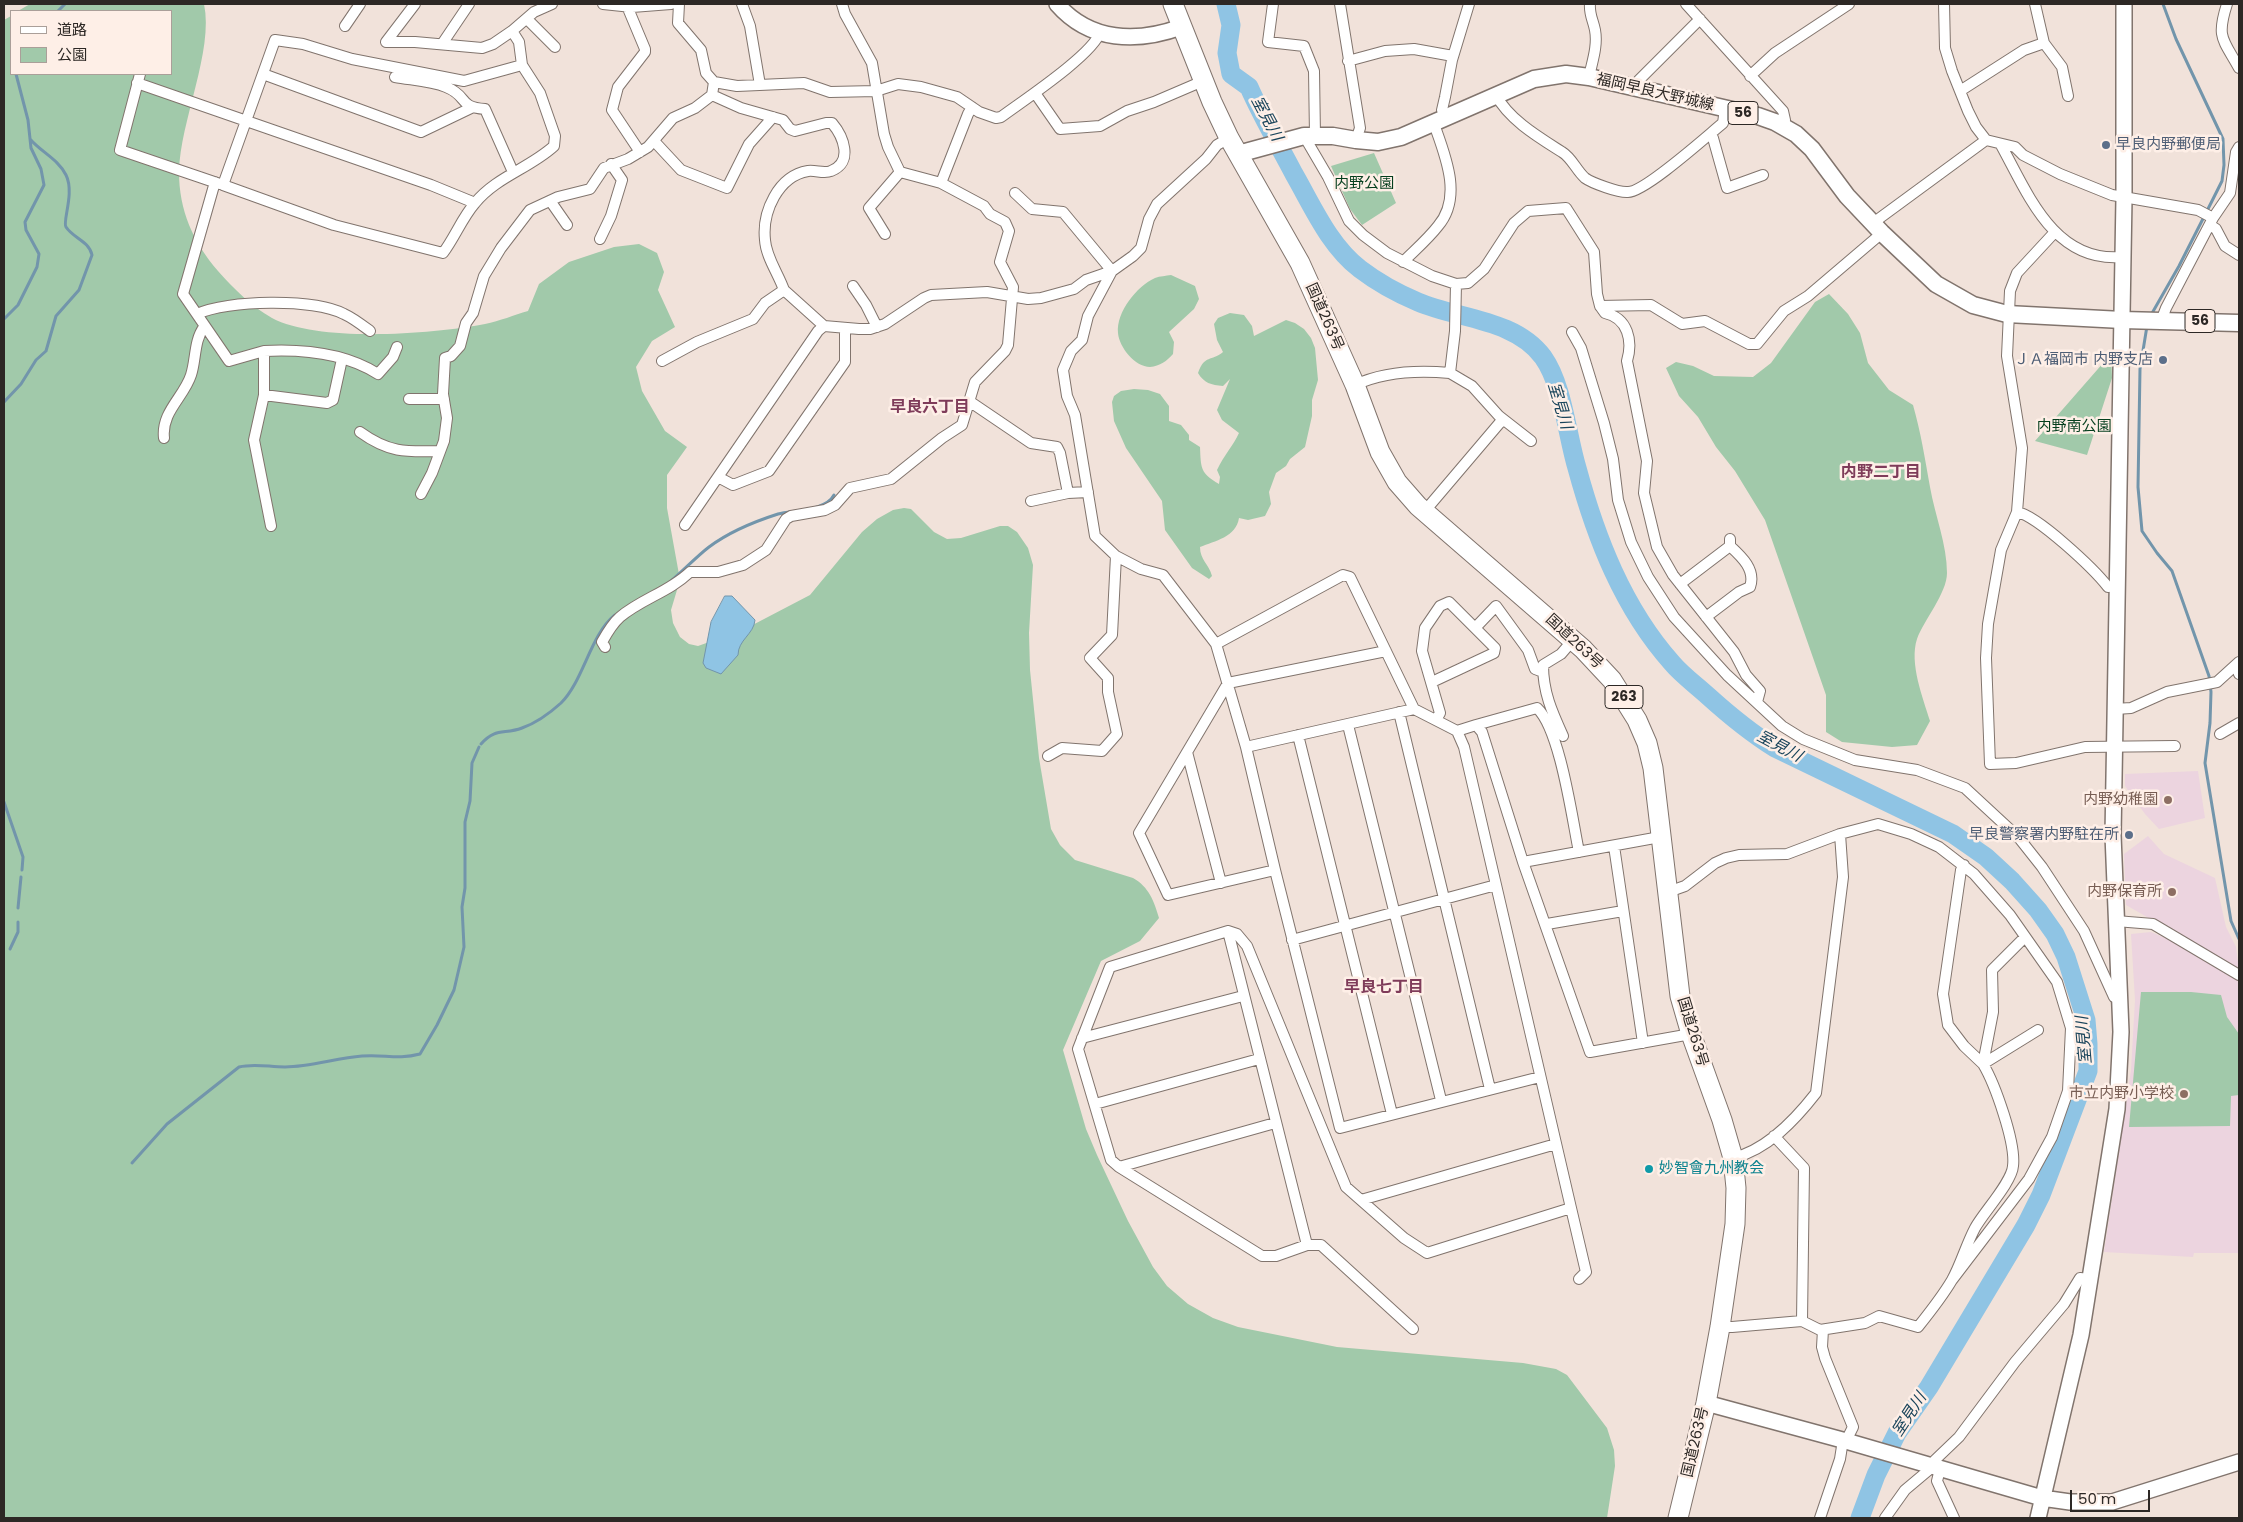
<!DOCTYPE html>
<meta charset="utf-8">
<style>
body{margin:0}
#map{position:relative;width:2243px;height:1522px;overflow:hidden;background:#f1e2da;font-family:Poppins,"Noto Sans JP",sans-serif}
canvas{display:block}
.frame{position:absolute;inset:0;border:5px solid #2d2825;pointer-events:none}
.legend{position:absolute;left:10px;top:10px;width:162px;height:65px;box-sizing:border-box;background:#feefe7;border:1px solid #aa9f99;margin:0;padding:6px 9px;list-style:none;font-size:15px;color:#2d2825}
.legend li{display:flex;align-items:center;gap:10px;height:25px}
.legend b{width:25px;border:1px solid #aa9f99}
.scale{position:absolute;left:2070px;top:1490px;width:80px;height:22px;box-sizing:border-box;border:2px solid #2d2825;border-top:0;padding-left:6px;font-size:15px;line-height:18px;white-space:nowrap;color:#2d2825;-webkit-text-stroke:4px #feefe7;paint-order:stroke}
</style>
<div id="map">
<canvas width="2243" height="1522"></canvas>
<div class="frame"></div>
<ul class="legend">
<li><b style="height:6px;background:#fff"></b>道路</li>
<li><b style="height:14px;background:#a1c9aa"></b>公園</li>
</ul>
<div class="scale">50 m</div>
</div>
<script>
const ctx = document.querySelector('canvas').getContext('2d');
ctx.lineJoin = 'round';
function fillPath(path, color) { ctx.fillStyle = color; ctx.fill(path, 'evenodd'); }
function trace(path, color, width, dash) { ctx.strokeStyle = color; ctx.lineWidth = width; ctx.lineCap = dash ? 'butt' : 'round'; ctx.setLineDash(dash || []); ctx.stroke(path); }
function label(font, color, halo, rows, align = 'center') {
  ctx.font = font + ' Poppins,"Noto Sans JP",sans-serif'; ctx.lineWidth = 5; ctx.setLineDash([]); ctx.textBaseline = 'middle'; ctx.strokeStyle = halo; ctx.fillStyle = color; for (const [text, x, y, turn = 0] of rows) {
    ctx.save(); ctx.translate(x, y); ctx.rotate((+turn || 0) * Math.PI / 180); ctx.textAlign = isNaN(turn) ? turn : align; if (halo) ctx.strokeText(text, 0, 0); ctx.fillText(text, 0, 0); ctx.restore();
  }
}
fillPath(new Path2D(`
 M 2198,771 L 2205,818 L 2159,829 L 2145,814 L 2125,786 L 2125,774 Z
 M 2148,836 L 2164,854 L 2215,878 L 2226,927 L 2236,947 L 2239,970 L 2126,905 L 2124,854 Z
 M 2151,932 L 2177,943 L 2237,977 L 2239,990 L 2239,1253 L 2194,1253 L 2193,1257 L 2104,1252 L 2131,1070 L 2135,1000 L 2131,934 Z`), '#ecd4df');
fillPath(new Path2D(`
 M 30,4 L 204,4 C 214,51 180,121 179,172 C 179,210 193,242 218,271 C 234,289 251,306 272,318 C 319,343 433,334 485,324 C 500,321 514,315 528,311 L 539,284 L 569,262 L 614,247 L 639,244 L 657,253 L 664,272 L 658,290 L 675,327 L 652,341 L 636,367 L 642,391 L 665,431 L 687,447 L 667,475 L 667,508 L 680,580 L 671,610 L 673,623 L 680,637 L 689,644 L 698,646 L 743,630 L 810,595 L 862,532 L 877,519 L 893,510 L 904,508 L 911,509 L 934,532 L 947,539 L 961,538 L 1000,526 L 1008,526 L 1017,532 L 1028,548 L 1033,565 L 1029,633 L 1030,670 L 1039,758 L 1051,829 L 1060,845 L 1075,860 L 1133,878 C 1149,887 1154,901 1159,918 L 1140,941 L 1101,961 L 1063,1050 L 1086,1129 L 1097,1155 L 1128,1221 L 1153,1267 L 1167,1286 L 1188,1304 L 1213,1318 L 1238,1327 L 1337,1347 L 1523,1363 L 1556,1369 L 1567,1375 L 1607,1428 L 1614,1450 L 1615,1466 L 1607,1518 L 4,1518 L 4,20 L 11,16 L 11,74 L 171,74 L 171,11 L 18,11 Z
 M 1374,153 L 1396,203 L 1362,225 L 1350,209 L 1331,166 Z
 M 1171,275 L 1195,286 L 1199,299 L 1194,309 L 1169,332 L 1174,342 L 1173,354 C 1167,361 1160,366 1150,367 C 1135,367 1119,347 1118,333 C 1116,312 1137,286 1155,278 C 1160,276 1166,276 1171,275 Z
 M 1829,294 L 1848,314 L 1860,333 L 1868,363 L 1889,390 L 1913,405 C 1921,433 1925,459 1930,487 C 1935,516 1947,544 1947,573 C 1947,593 1924,620 1917,639 C 1909,663 1923,698 1930,721 L 1917,745 L 1892,747 L 1842,742 L 1826,732 L 1826,695 L 1765,520 L 1735,471 L 1716,447 L 1698,417 L 1679,396 L 1666,368 L 1676,362 L 1693,366 L 1714,376 L 1753,377 L 1771,363 L 1815,302 Z
 M 1230,313 L 1244,315 L 1252,326 L 1254,336 L 1286,320 L 1295,323 L 1304,329 L 1311,338 L 1315,348 L 1318,380 L 1312,400 L 1312,416 L 1305,447 L 1290,459 L 1286,466 L 1276,473 L 1269,492 L 1271,504 L 1265,516 L 1248,520 L 1239,518 C 1236,537 1215,541 1200,547 C 1200,560 1209,564 1212,576 L 1209,579 L 1192,568 L 1165,530 L 1162,501 L 1126,448 L 1114,421 L 1112,402 L 1114,396 L 1121,391 L 1134,389 L 1148,390 L 1160,394 L 1169,406 L 1169,421 L 1181,425 L 1189,435 L 1189,440 L 1200,447 C 1201,468 1200,473 1219,484 L 1220,477 L 1217,470 C 1224,455 1233,446 1239,433 L 1222,420 L 1217,410 L 1230,379 L 1223,386 C 1211,385 1204,383 1198,373 C 1205,354 1211,362 1223,352 L 1217,340 L 1214,324 L 1218,318 Z
 M 2111,354 L 2112,378 L 2087,455 L 2035,441 Z
 M 2141,992 L 2191,992 L 2221,995 L 2227,1017 L 2239,1034 L 2239,1095 L 2231,1096 L 2230,1126 L 2129,1127 Z`), '#a1c9aa');
const water = new Path2D(`
 M 725,596 L 732,596 L 755,620 C 754,634 738,640 738,655 L 721,674 L 706,668 L 703,663 L 711,622 Z`);
fillPath(water, '#8fc4e4');
trace(water, '#7295ab', 1);
trace(new Path2D(`
 M 58,11 L 65,4
 M 2151,315 L 2179,266 L 2212,201 L 2222,181 L 2224,165 L 2223,139 L 2176,39 L 2163,4
 M 4,319 L 18,305 L 37,267 L 39,254 L 26,230 L 25,222 L 44,185 L 41,169 L 31,148 L 28,120 L 16,74
 M 2147,326 L 2140,369 L 2138,487 L 2142,531 L 2157,553 L 2172,571 L 2209,676 L 2211,692 L 2210,723 L 2205,763 L 2231,921 L 2239,939
 M 4,402 L 21,384 L 36,360 L 46,351 L 56,316 L 79,290 L 92,255 C 89,241 73,238 66,227 C 62,222 75,193 66,175 C 58,159 41,152 30,139
 M 671,581 C 684,570 696,557 709,547 C 729,532 753,522 778,514 C 794,510 826,511 834,495
 M 481,744 C 496,727 504,735 522,728 C 536,723 550,713 561,703 C 584,680 590,635 615,615
 M 4,802 L 23,857 L 22,870
 M 18,908 L 21,877
 M 10,949 L 18,932 L 18,922
 M 132,1163 L 167,1124 L 239,1067 C 254,1063 269,1067 285,1067 C 311,1067 336,1058 362,1056 C 384,1054 397,1060 420,1054 L 437,1025 L 454,990 L 464,947 L 462,907 L 465,888 L 465,822 L 470,801 L 472,763 L 479,747`), '#7295ab', 3);
trace(new Path2D(`
 M 1226,4 L 1231,25 L 1227,53 L 1231,74 L 1249,87 C 1262,117 1279,145 1294,174 C 1313,207 1329,245 1360,269 C 1377,282 1399,294 1418,302 C 1458,319 1515,319 1543,357 C 1563,385 1567,435 1577,468 C 1596,538 1623,608 1672,663 C 1682,675 1696,685 1708,696 C 1729,715 1751,733 1775,748 L 1953,834 L 1986,857 L 2012,881 L 2038,910 L 2055,934 L 2066,957 L 2086,1020 L 2088,1044 L 2088,1071 L 2041,1195 L 2026,1225 L 1929,1387 L 1897,1433 L 1876,1475 L 1860,1518`), '#8fc4e4', 19);
const street = new Path2D(`
 M 603,4 L 632,7 L 671,4
 M 679,4 L 678,23 L 701,50 L 706,73 L 714,82 L 737,86 L 804,83 L 830,92 L 876,91 L 898,84 L 921,87 L 957,97 L 979,112 L 996,118 L 1001,117 C 1021,102 1094,54 1100,32
 M 742,4 L 750,26 L 760,85
 M 842,4 L 845,14 L 872,63 L 884,134 L 888,147 L 900,172 L 869,208 L 885,234
 M 1273,4 L 1268,42 L 1304,46 L 1314,71 L 1315,136
 M 1340,4 L 1360,128 L 1356,140
 M 1686,4 L 1783,111 L 1785,120 L 1784,127
 M 1944,4 L 1945,48 L 1952,71 L 1968,111 L 1976,127 L 1986,140 L 2015,147 L 2023,155 L 2060,174 L 2112,195 L 2198,210 L 2213,218
 M 2035,4 L 2044,43 L 2062,67 L 2068,96
 M 2227,4 C 2216,38 2223,39 2239,68
 M 627,6 L 645,49 L 645,52 L 618,87 L 612,110 L 640,152
 M 527,19 L 555,47
 M 345,26 L 360,4
 M 386,42 L 415,42 L 482,48 L 493,44 L 512,31
 M 386,42 L 415,4
 M 442,44 L 469,4
 M 1348,61 L 1385,51 L 1414,49 L 1453,56
 M 522,65 L 464,81 L 352,59 L 303,44 L 275,40 L 223,185 L 334,225 L 443,253 C 455,237 462,218 475,203 C 496,177 530,168 554,146 L 555,136 L 540,93 L 522,65 L 519,42 L 512,31 L 534,12 L 552,4
 M 140,74 L 120,150 L 220,184
 M 263,74 L 421,132 L 471,108
 M 1750,76 L 1775,53 L 1849,4
 M 395,77 C 411,80 431,81 446,87 C 469,96 457,107 485,109 L 513,172
 M 1589,77 C 1592,62 1598,46 1595,30 C 1593,20 1589,14 1590,4
 M 137,83 L 431,185 L 475,203
 M 1635,87 L 1639,80 L 1700,19
 M 1960,91 L 2024,50 L 2044,43
 M 1035,93 L 1060,129 L 1100,126 L 1127,111 L 1154,102 L 1203,81
 M 712,95 L 741,108 L 783,120 L 790,129 L 795,131 L 826,123 L 832,123 C 843,136 854,162 831,171 C 824,174 816,170 808,171 C 778,176 762,212 765,240 C 766,257 778,273 784,290
 M 1496,95 C 1509,120 1540,138 1562,152 C 1572,158 1576,170 1585,178 C 1592,183 1619,193 1628,192 C 1645,192 1707,136 1723,123 L 1725,109
 M 1447,118 L 1442,110 L 1445,97 L 1452,60 L 1469,4
 M 1710,134 L 1713,138 L 1727,188 L 1763,175
 M 1304,136 L 1328,177 L 1349,221 L 1363,235 L 1387,253 L 1432,276 L 1456,284 L 1468,283 L 1484,269 L 1514,223 L 1528,211 L 1566,208 L 1594,252 L 1597,294 L 1600,306 L 1651,305 L 1682,324 L 1705,321 L 1749,344 L 1757,344 L 1784,311 L 1808,296 L 1882,233
 M 654,141 L 681,170 L 727,188 L 749,144 L 773,117
 M 2001,145 C 2028,194 2054,263 2122,257
 M 900,172 L 941,183 L 968,114 L 972,107
 M 215,182 L 183,294 L 229,361 L 264,351 L 264,395 L 254,440 L 271,526
 M 1015,193 L 1032,209 L 1063,212 L 1112,271
 M 551,202 L 567,225
 M 1873,223 L 1986,140
 M 2210,225 L 2216,229 L 2225,246 L 2239,255
 M 2054,233 L 2017,273 L 2010,291 L 2007,356 L 2022,448 L 2017,512 L 2001,550 L 1988,624 L 1986,658 L 1990,764 L 2016,763 L 2085,747 L 2175,746
 M 600,239 L 611,216 L 622,180 L 611,164
 M 1403,262 C 1415,250 1428,239 1438,226 C 1463,197 1445,155 1434,124
 M 1112,271 L 1088,316 L 1082,340 L 1071,351 L 1063,370 L 1067,396 L 1075,415 L 1095,536 L 1116,556 L 1141,569 L 1163,575 L 1216,644 L 1246,747 L 1275,870 L 1340,1128 L 1540,1077
 M 853,286 L 866,305 L 877,327
 M 1600,306 L 1605,313 C 1628,318 1633,341 1627,361 L 1647,461 L 1644,493 L 1657,547 L 1673,575 L 1734,652 L 1746,675 L 1760,691 L 1757,702
 M 197,314 C 227,300 314,298 344,314 C 353,318 362,325 370,331
 M 2161,321 L 2166,308 L 2213,218 L 2230,193 L 2236,152 L 2239,147
 M 1572,332 L 1581,348 L 1604,423 L 1613,459 L 1618,500 L 1631,542 L 1648,577 L 1674,617 L 1727,675 L 1782,726 L 1803,739 L 1855,760 L 1917,770 L 1965,788 L 2019,838 L 2042,867 L 2084,931 L 2114,997 L 2121,999
 M 264,351 C 302,349 345,353 378,374 L 393,357 L 397,347
 M 662,361 L 697,342 L 753,319 L 765,303 L 784,290 L 824,326 L 859,329 L 870,329 L 885,324 L 924,298 L 931,295 L 987,292 L 1028,299 L 1041,298 L 1074,289 L 1086,280 L 1112,271 L 1133,256 L 1141,248 L 1149,219 L 1157,204 L 1206,159 L 1217,145 L 1229,138
 M 1450,373 L 1472,386 L 1499,416 L 1531,441
 M 1355,385 C 1385,371 1418,370 1450,373 L 1455,331 L 1456,284
 M 264,395 L 327,403 L 333,400 L 342,359
 M 409,399 L 444,399
 M 969,401 L 1031,443 L 1057,447 L 1060,453 L 1068,493 L 1088,492
 M 360,432 C 389,453 406,452 440,451
 M 164,438 C 161,412 184,397 191,375 C 196,360 194,340 204,327
 M 718,477 L 733,485 L 769,471 L 845,362 L 845,328
 M 421,494 L 432,473 L 444,441 L 447,418 L 443,394 L 445,358 L 451,356 L 460,346 L 466,323 L 473,313 L 484,276 L 501,248 L 530,210 L 558,197 L 590,189 L 604,168 L 628,159 L 648,147 L 673,118 L 695,108 L 712,95 L 714,82
 M 1031,501 L 1068,493
 M 1424,512 L 1503,419
 M 2017,512 C 2038,516 2094,569 2108,587 L 2118,586
 M 685,525 L 818,331 L 824,326
 M 1680,584 L 1730,546 L 1730,539
 M 1706,617 L 1739,592 L 1750,587 C 1756,570 1742,557 1730,546
 M 1475,628 L 1496,606 L 1528,650 L 1535,669 L 1543,672
 M 1216,644 L 1343,575 L 1350,577 L 1414,709 L 1457,731 L 1464,747 L 1571,1208 L 1427,1253 L 1404,1238 L 1346,1187 L 1247,946 L 1237,934 L 1228,931 L 1110,967 L 1078,1049 L 1111,1160 L 1119,1167 L 1262,1256 L 1276,1256 L 1307,1245 L 1228,931
 M 605,647 L 602,642 C 607,633 612,624 620,617 C 641,599 669,592 690,572 L 718,572 L 743,565 L 766,550 L 786,519 L 791,516 L 825,510 L 835,505 L 850,488 L 891,479 L 942,438 L 962,425 L 975,382 L 1005,351 L 1008,345 L 1013,287 L 1000,262 L 1009,231 L 1005,222 L 990,214 L 984,206 L 941,183
 M 2236,665 L 2239,674
 M 1432,682 L 1494,653 L 1495,648 L 1449,602 L 1440,606 L 1425,628 L 1422,651 L 1440,713 L 1436,720
 M 2115,709 L 2131,708 L 2167,692 L 2217,682 L 2239,662
 M 1399,712 L 1490,1089
 M 1348,725 L 1441,1100
 M 1476,725 L 1537,708 C 1560,729 1572,818 1579,852
 M 1457,731 L 1476,725 L 1482,732 L 1523,862 L 1590,1052 L 1691,1034
 M 2220,734 L 2239,723
 M 1298,735 L 1392,1114
 M 1563,736 C 1552,712 1543,692 1543,665 L 1561,654 L 1573,640
 M 1246,747 L 1414,709
 M 1187,752 L 1221,883
 M 1048,756 L 1062,748 L 1102,751 L 1117,734 L 1108,692 L 1108,678 L 1090,658 L 1112,635 L 1116,556
 M 1614,846 L 1643,1043
 M 1523,862 L 1660,837
 M 1964,865 L 1961,870 L 1943,994 L 1948,1025 L 1964,1046 L 1983,1064 L 2038,1030
 M 1275,870 L 1168,895 L 1139,833 L 1228,683 L 1386,651
 M 1668,892 L 1685,886 L 1715,863 L 1726,858 L 1739,855 L 1787,854 L 1840,834 L 1878,824 L 1911,834 L 1939,847 L 1974,874 L 2010,915 L 2057,982 L 2071,1028 L 2068,1091 L 2052,1137 L 2029,1179 L 1952,1280
 M 2116,921 L 2153,924 L 2239,975
 M 1547,924 L 1623,911
 M 1292,940 L 1496,885
 M 1082,1038 L 1243,996
 M 1095,1104 L 1259,1059
 M 1774,1136 L 1804,1168 L 1802,1321
 M 1733,1158 C 1767,1150 1795,1120 1816,1093 L 1843,877 L 1840,834
 M 1119,1167 L 1275,1123
 M 1361,1200 L 1556,1144
 M 1571,1208 L 1586,1272 L 1579,1279
 M 1307,1245 L 1321,1245 L 1413,1329
 M 1720,1327 L 1732,1327 L 1802,1321 L 1820,1330 L 1865,1323 L 1879,1316 L 1918,1327 C 1930,1312 1942,1297 1952,1280 C 1961,1264 1966,1245 1975,1228 C 1983,1213 2012,1182 2013,1166 C 2016,1143 1995,1084 1983,1064 L 1993,1012 L 1992,970 L 2024,938
 M 1823,1330 L 1822,1347 L 1825,1358 L 1853,1427 L 1846,1441
 M 1940,1469 L 1937,1481 L 1954,1518
 M 1820,1518 L 1840,1459 L 1843,1440
 M 1885,1518 L 1905,1490 L 1930,1469 L 1935,1460 L 1959,1437 L 2015,1362 L 2064,1304 L 2080,1278 L 2089,1279`);
const secondary = new Path2D(`
 M 1057,4 C 1090,42 1137,43 1181,27
 M 1706,1403 L 1846,1441 L 2042,1498 L 2070,1502 L 2112,1502 L 2239,1462
 M 2038,1518 L 2081,1335 L 2117,1109 L 2121,1032 L 2113,835 L 2124,198 L 2124,4`);
const primary = new Path2D(`
 M 1238,154 L 1304,136 L 1333,136 L 1356,140 L 1378,142 L 1401,137 L 1534,79 L 1566,74 L 1589,77 L 1758,116 L 1775,122 L 1796,134 L 1812,149 L 1847,196 L 1882,233 L 1936,284 L 1973,305 L 2007,314 L 2122,320 L 2239,323`);
const highway = new Path2D(`
 M 1173,4 L 1212,102 L 1229,138 L 1300,263 L 1355,385 L 1380,452 L 1397,482 L 1418,506 L 1583,649 L 1612,680 L 1637,720 L 1647,743 L 1653,768 L 1680,996 L 1691,1034 L 1722,1120 L 1733,1158 L 1736,1188 L 1735,1224 L 1720,1327 L 1706,1403 L 1678,1518`);
trace(street, '#81746d', 12);
trace(secondary, '#81746d', 18);
trace(primary, '#81746d', 19);
trace(highway, '#81746d', 21);
trace(street, '#fff', 10);
trace(secondary, '#fff', 15);
trace(primary, '#fff', 16);
trace(highway, '#fff', 19);
for (const [x, y, r, color] of [
 [2106,145,5,"#5c6f8a"],
 [2163,360,5,"#5c6f8a"],
 [2168,800,5,"#8d6e63"],
 [2129,835,5,"#5c6f8a"],
 [2172,892,5,"#8d6e63"],
 [2184,1094,5,"#8d6e63"],
 [1649,1169,5,"#0f9aa8"]
]) { const dot = new Path2D(); dot.arc(x, y, r, 0, 2 * Math.PI); ctx.fillStyle = color; ctx.fill(dot); trace(dot, '#feefe7', 2); }
for (const [x, y, w] of [
 [1743,113,30],
 [2200,321,30],
 [1624,697,38]
]) { const box = new Path2D(); box.roundRect(x - w / 2, y - 11.5, w, 23, 4); ctx.fillStyle = '#feefe7'; ctx.fill(box); trace(box, '#2d2825', 1); }
label('bold 14px', '#2d2825', null, [
 ["56",1743,113],
 ["56",2200,321],
 ["263",1624,697]
]);
label('15px', '#2d2825', '#feefe7', [
 ["福岡早良大野城線",1655,93,13],
 ["国道263号",1324,317,66],
 ["国道263号",1574,642,43],
 ["国道263号",1692,1032,73],
 ["国道263号",1696,1442,-77]
]);
label('15px', '#4e5e75', '#feefe7', [
 ["早良内野郵便局",2116,145,"left"],
 ["ＪＡ福岡市 内野支店",2153,360],
 ["早良警察署内野駐在所",2119,835]
], 'right');
label('15px', '#043e1d', '#feefe7', [
 ["内野公園",1364,184],
 ["内野南公園",2074,427]
]);
label('15px', '#785e54', '#feefe7', [
 ["内野幼稚園",2158,800],
 ["内野保育所",2162,892],
 ["市立内野小学校",2174,1094]
], 'right');
label('15px', '#0d838f', '#feefe7', [
 ["妙智會九州教会",1659,1169]
], 'left');
label('italic 16px', '#19445b', '#feefe7', [
 ["室見川",1266,119,62],
 ["室見川",1559,406,73],
 ["室見川",1779,747,28],
 ["室見川",2085,1040,-95],
 ["室見川",1910,1415,-57]
]);
label('bold 16px', '#7f3c5a', '#feefe7', [
 ["早良六丁目",930,408],
 ["内野二丁目",1881,473],
 ["早良七丁目",1384,988]
]);
</script>
